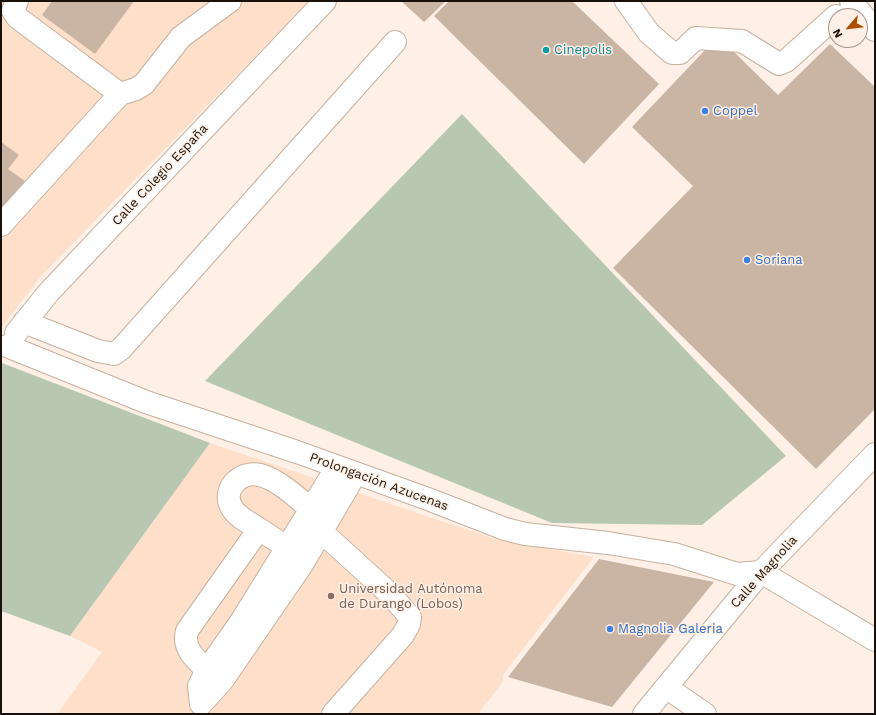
<!DOCTYPE html>
<meta charset="utf-8">
<style>
body{margin:0}
#map{position:relative;width:876px;height:715px;overflow:hidden;background:#fef0e6;font-family:"Work Sans",sans-serif}
canvas{display:block}
.frame{position:absolute;inset:0;border:2px solid #18110b;pointer-events:none}
.north{position:absolute;left:828px;top:8px;width:40px;height:40px;box-sizing:border-box;background:#fef0e6;border:1px solid #a2978e;border-radius:50%;rotate:242deg;font-size:11px;font-weight:700;line-height:16px;text-align:center;color:#18110b}
.north::after{content:'';display:block;margin:auto;width:14px;height:18px;background:#ae4f00;clip-path:polygon(50% 0,100% 100%,50% 72%,0 100%)}
</style>
<div id="map">
<canvas width="876" height="715"></canvas>
<div class="frame"></div>
<div class="north">N</div>
</div>
<script>
const ctx = document.querySelector('canvas').getContext('2d');
ctx.lineJoin = 'round';
function fillPath(path, color) { ctx.fillStyle = color; ctx.fill(path, 'evenodd'); }
function trace(path, color, width, dash) { ctx.strokeStyle = color; ctx.lineWidth = width; ctx.lineCap = dash ? 'butt' : 'round'; ctx.setLineDash(dash || []); ctx.stroke(path); }
function label(font, color, halo, rows, align = 'center') {
  ctx.font = font + ' "Work Sans",sans-serif'; ctx.lineWidth = 3; ctx.setLineDash([]); ctx.textBaseline = 'middle'; ctx.strokeStyle = halo; ctx.fillStyle = color; for (const [text, x, y, turn = 0] of rows) {
    ctx.save(); ctx.translate(x, y); ctx.rotate((+turn || 0) * Math.PI / 180); ctx.textAlign = isNaN(turn) ? turn : align; if (halo) ctx.strokeText(text, 0, 0); ctx.fillText(text, 0, 0); ctx.restore();
  }
}
fillPath(new Path2D(`
 M 1,1 L 309,1 L 43,274 L 1,328 Z
 M 210,443 L 495,539 L 594,557 L 503,675 L 503,682 L 478,714 L 57,714 L 102,652 L 70,636 Z`), '#fee0ca');
fillPath(new Path2D(`
 M 462,114 L 786,456 L 702,525 L 552,523 L 205,381 Z
 M 2,363 L 210,443 L 70,636 L 1,611 Z`), '#b8c7b2');
fillPath(new Path2D(`
 M 52,1 L 134,1 L 95,54 L 42,15 Z
 M 401,1 L 446,1 L 424,22 Z
 M 449,1 L 572,1 L 659,84 L 584,164 L 434,16 Z
 M 830,44 L 875,87 L 875,409 L 816,469 L 613,268 L 693,186 L 632,127 L 705,50 L 732,50 L 778,95 Z
 M 1,142 L 19,155 L 8,169 L 25,181 L 1,214 Z
 M 599,559 L 714,582 L 612,707 L 508,677 Z`), '#cab4a3');
const minor = new Path2D(`
 M 17,1 L 13,11 L 18,18 L 120,94
 M 626,1 L 649,33 L 672,53 L 680,53 L 696,38 L 742,41 L 779,64 L 786,61 L 836,16
 M 851,1 L 875,30
 M 1,225 L 120,94 L 136,89 L 144,84 L 181,37 L 230,1
 M 24,322 L 98,351 L 114,354 L 121,349 L 395,42
 M 16,333 L 49,292 L 325,1
 M 7,346 L 146,402 L 297,452 L 428,499 L 505,529 L 525,534 L 608,543 L 674,554 L 737,574 L 761,572
 M 311,522 L 391,595 L 410,617 L 409,624 L 403,635 L 333,714
 M 259,529 C 250,523 238,518 232,508 C 221,490 240,470 260,475 C 279,480 296,497 311,509
 M 761,572 L 875,640
 M 207,670 C 196,660 182,648 187,631 L 259,529 L 288,548 L 299,558
 M 666,687 L 705,714
 M 201,704 L 222,681 L 303,563 L 356,473
 M 201,704 L 199,686 L 207,670 L 240,623 L 337,467
 M 644,714 L 761,572 L 875,454`);
trace(minor, '#c6b09f', 24);
trace(minor, '#fff', 22);
for (const [x, y, r, color] of [
 [546,50,4,"#0f9aa8"],
 [705,111,4,"#3f7fe0"],
 [747,260,4,"#3f7fe0"],
 [331,596,4,"#8d6e63"],
 [610,629,4,"#3f7fe0"]
]) { const dot = new Path2D(); dot.arc(x, y, r, 0, 2 * Math.PI); ctx.fillStyle = color; ctx.fill(dot); trace(dot, '#fef0e6', 1.5); }
label('13px', '#0d838f', '#fef0e6', [
 ["Cinepolis",554,50]
], 'left');
label('13px', '#366cbe', '#fef0e6', [
 ["Coppel",713,111],
 ["Soriana",755,260],
 ["Magnolia Galeria",618,629]
], 'left');
label('13px', '#18110b', '#fef0e6', [
 ["Calle Colegio España",160,175,-47],
 ["Prolongación Azucenas",379,482,20],
 ["Calle Magnolia",764,572,-48]
]);
label('13px', '#785e54', '#fef0e6', [
 ["Universidad Autónoma",339,589],
 ["de Durango (Lobos)",339,604]
], 'left');
</script>
